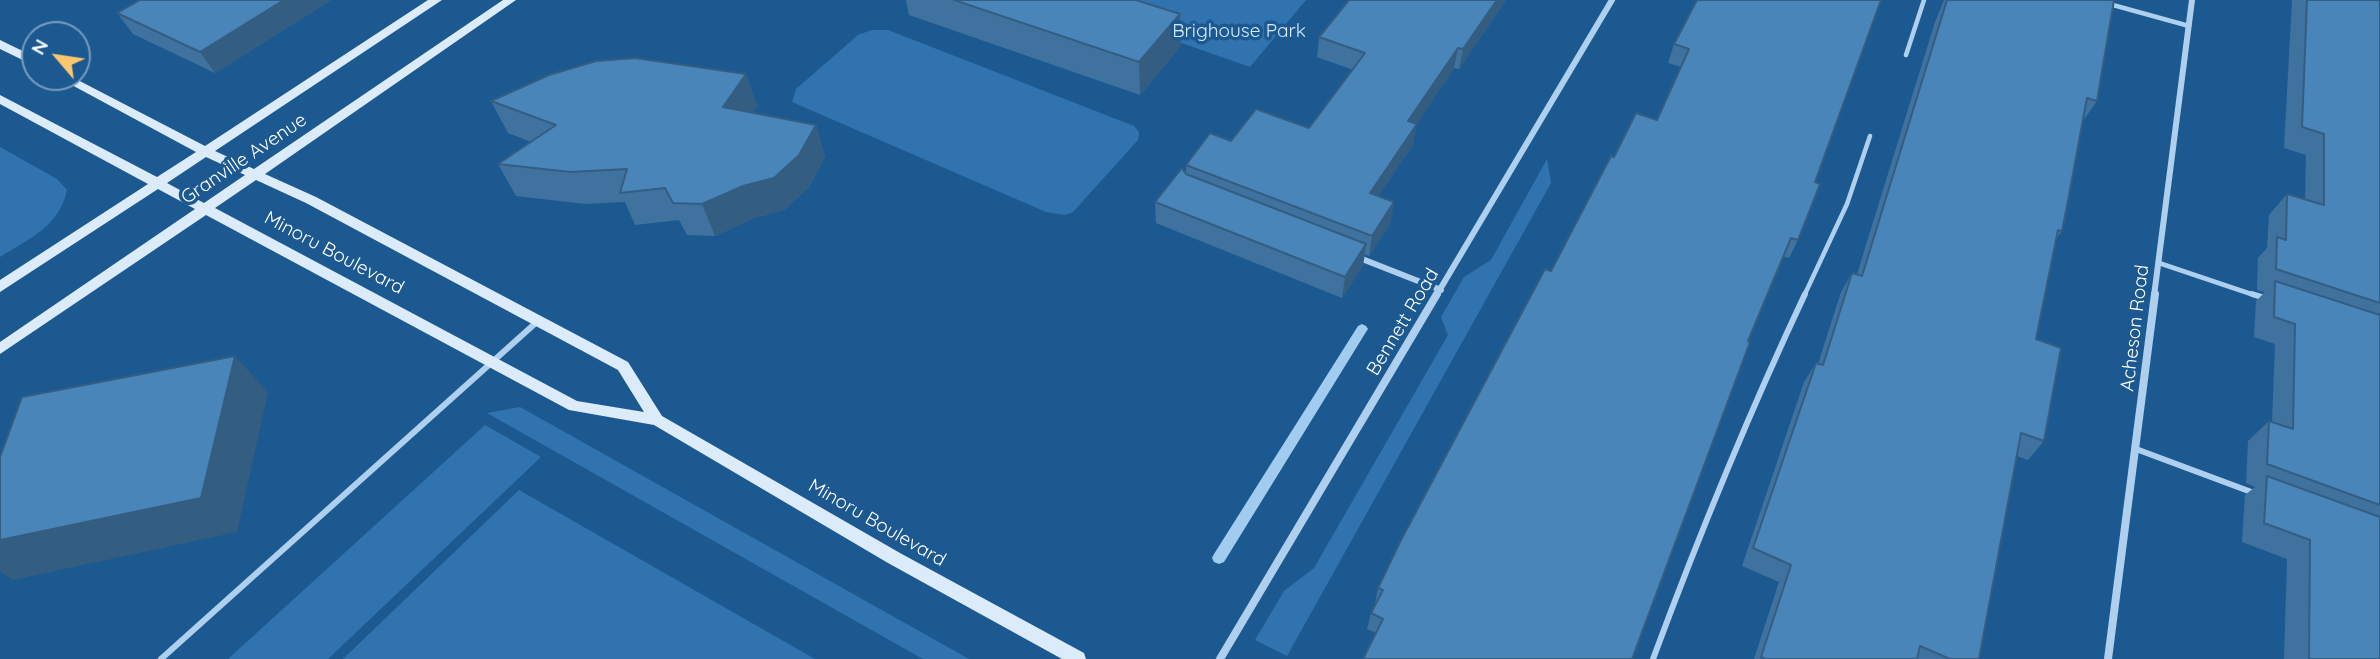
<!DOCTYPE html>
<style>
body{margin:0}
#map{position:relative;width:2380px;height:659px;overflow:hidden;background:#1d5991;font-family:Quicksand,sans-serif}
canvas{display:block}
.north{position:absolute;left:21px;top:21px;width:70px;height:70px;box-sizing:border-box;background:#1d5991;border:2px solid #779bbd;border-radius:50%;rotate:299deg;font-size:19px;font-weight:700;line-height:28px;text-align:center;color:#fff}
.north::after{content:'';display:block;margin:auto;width:24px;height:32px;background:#fdc86d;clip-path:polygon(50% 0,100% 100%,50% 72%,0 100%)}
</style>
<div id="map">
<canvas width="2380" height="659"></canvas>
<div class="north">N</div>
</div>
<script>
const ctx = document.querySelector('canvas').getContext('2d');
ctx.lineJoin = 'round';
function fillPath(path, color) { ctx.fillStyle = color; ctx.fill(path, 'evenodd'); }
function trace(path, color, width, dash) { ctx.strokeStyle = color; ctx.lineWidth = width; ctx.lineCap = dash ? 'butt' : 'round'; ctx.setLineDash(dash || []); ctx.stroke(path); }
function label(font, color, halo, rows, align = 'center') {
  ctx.font = font + ' Quicksand,sans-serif'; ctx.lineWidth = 7; ctx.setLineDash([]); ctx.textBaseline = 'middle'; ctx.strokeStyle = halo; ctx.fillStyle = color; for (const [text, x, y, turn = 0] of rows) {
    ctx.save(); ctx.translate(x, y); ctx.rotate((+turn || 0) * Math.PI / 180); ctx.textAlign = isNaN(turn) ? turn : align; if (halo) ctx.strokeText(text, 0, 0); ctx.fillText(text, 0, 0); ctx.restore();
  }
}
fillPath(new Path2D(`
 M 1059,0 L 1306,0 L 1250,67 Z
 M 872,30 L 888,30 L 1134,126 L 1139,132 L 1138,140 L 1073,212 L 1065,215 L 1046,212 L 792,102 L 796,89 L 858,35 Z
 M 0,147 L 57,179 L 67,190 C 59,227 30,238 0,257 Z
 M 1547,159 L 1551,183 L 1287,656 L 1255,640 L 1284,591 L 1314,568 L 1448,335 L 1441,317 L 1464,277 L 1491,260 Z
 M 520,407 L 969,659 L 923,659 L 487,413 Z
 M 485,425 L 541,457 L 328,659 L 228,659 Z
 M 519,490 L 815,659 L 343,659 Z`), '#3173af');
fillPath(new Path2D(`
 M 1362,324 L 1366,326 L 1368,329 L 1366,332 L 1224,562 L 1219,564 L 1214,562 L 1212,558 L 1214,554 L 1358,326 Z`), '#a1ccef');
trace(new Path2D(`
 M 2095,0 L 2189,26
 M 1906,55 L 1924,0
 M 2159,263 L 2257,296
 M 1804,296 L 1847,204 L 1870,136`), '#aed0ee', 4.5);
trace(new Path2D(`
 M 2252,294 L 2265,298
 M 2136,449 L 2254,493
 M 161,659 L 539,320
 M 1653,659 C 1699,535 1749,413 1805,294`), '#aed0ee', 6);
trace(new Path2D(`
 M 1357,257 L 1441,290
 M 1436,296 L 1612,0
 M 2154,296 L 2192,0`), '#aed0ee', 6);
trace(new Path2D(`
 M 1220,659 L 1437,294
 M 2108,659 L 2155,294`), '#aed0ee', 8);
fillPath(new Path2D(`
 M 428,0 L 442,0 L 215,151 L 254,169 L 503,0 L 516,0 L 265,174 L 316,197 L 628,362 L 662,416 L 900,553 L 1084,653 L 1086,659 L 1062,659 L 888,563 L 654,425 L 569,410 L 206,215 L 0,354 L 0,342 L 195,209 L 158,189 L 0,292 L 0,280 L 148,184 L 0,104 L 0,95 L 157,177 L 196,152 L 57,77 L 72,77 L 205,146 ZM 206,157 L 245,175 L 204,203 L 167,183 ZM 256,180 L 306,203 L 618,370 L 644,412 L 577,401 L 215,208 Z
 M 0,40 L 35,57 L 35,66 L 0,49 Z`), '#dbebfa');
fillPath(new Path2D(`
 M 331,0 L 215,73 L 133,34 L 117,13 Z
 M 906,0 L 1136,0 L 1181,46 L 1140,95 L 909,15 Z
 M 1349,0 L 1506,0 L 1459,69 L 1454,68 L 1416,124 L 1413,145 L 1378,196 L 1391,222 L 1369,256 L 1365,254 L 1363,265 L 1342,298 L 1156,223 L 1155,202 L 1186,174 L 1186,165 L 1231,141 L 1309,128 L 1353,70 L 1317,57 L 1319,37 Z
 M 1697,0 L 1815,182 L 1798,240 L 1789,258 L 1783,256 L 1376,633 L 1367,629 L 1371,613 L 1376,604 L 1375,604 L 1378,588 L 1614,157 L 1657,120 L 1681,67 L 1668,63 L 1674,44 Z
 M 1944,0 L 2114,0 L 2097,101 L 2083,121 L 2062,231 L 2056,239 L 2036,339 L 2044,441 L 2028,460 L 2017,456 L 1979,659 L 1754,659 L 1779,582 L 1742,566 L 1804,382 L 1816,363 L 1818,364 L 1841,292 L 1852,273 L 1857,274 L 1935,22 Z
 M 2292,0 L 2380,0 L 2380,659 L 2284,659 L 2287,559 L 2242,542 L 2245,495 L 2255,487 L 2246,483 L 2248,441 L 2269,421 L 2272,422 L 2275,344 L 2254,337 L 2256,301 L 2265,292 L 2257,290 L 2258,258 L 2267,248 L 2269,215 L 2287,194 L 2305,200 L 2306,155 L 2284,148 Z
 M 746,74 L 757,106 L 752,112 L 816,125 L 825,157 L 809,187 L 784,210 L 754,218 L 715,236 L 687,235 L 679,220 L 635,225 L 625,202 L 586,204 L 516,196 L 498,164 L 531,142 L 508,133 L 491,101 Z`), '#4072a0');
fillPath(new Path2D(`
 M 284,0 L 331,0 L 215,73 L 200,52 Z
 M 1497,0 L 1506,0 L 1459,69 L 1463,49 Z
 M 1180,14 L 1181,46 L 1140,95 L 1139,62 Z
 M 1458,48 L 1454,68 L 1405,142 L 1408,121 Z
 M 746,74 L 757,106 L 734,139 L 723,107 Z
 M 1417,124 L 1413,145 L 1367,213 L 1370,193 Z
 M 816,125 L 825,157 L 809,187 L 784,210 L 754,218 L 715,236 L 702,204 Z
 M 1394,202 L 1391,222 L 1369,256 L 1372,236 Z
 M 1366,244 L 1363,265 L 1342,298 L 1345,277 Z
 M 235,356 L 268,392 L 237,532 L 13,580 L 0,571 L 0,540 Z`), '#345d82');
const building = new Path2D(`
 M 140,0 L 284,0 L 200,52 L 117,13 Z
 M 954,0 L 1136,0 L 1180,14 L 1139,62 Z
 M 1349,0 L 1497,0 L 1463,49 L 1458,48 L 1408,121 L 1417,124 L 1370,193 L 1394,202 L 1372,236 L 1186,165 L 1210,133 L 1231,141 L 1256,109 L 1309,128 L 1365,53 L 1319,37 Z
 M 1697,0 L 1881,0 L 1815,182 L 1820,184 L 1798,240 L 1791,238 L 1748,341 L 1750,342 L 1632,659 L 1363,659 L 1383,619 L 1371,613 L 1383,590 L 1378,588 L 1400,542 L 1545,269 L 1551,271 L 1611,156 L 1614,157 L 1636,113 L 1657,120 L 1689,49 L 1674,44 Z
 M 1947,0 L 2114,0 L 2097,101 L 2087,98 L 2067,206 L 2062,231 L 2058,230 L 2036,339 L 2061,348 L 2044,441 L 2021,433 L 1979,659 L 1950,659 L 1920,646 L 1917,659 L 1765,659 L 1761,657 L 1791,565 L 1753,548 L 1816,363 L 1823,365 L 1852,273 L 1862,276 Z
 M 2307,0 L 2380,0 L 2380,303 L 2276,269 L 2277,237 L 2286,240 L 2287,194 L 2324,205 L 2324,134 L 2302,127 Z
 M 635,58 L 746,74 L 723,107 L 816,125 L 799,155 L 774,178 L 743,186 L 702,204 L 673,203 L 665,188 L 620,193 L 627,169 L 570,172 L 498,164 L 556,125 L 491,101 L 549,75 L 596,61 Z
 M 1182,168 L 1186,174 L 1366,244 L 1345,277 L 1155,202 Z
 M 2275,281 L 2380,315 L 2380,505 L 2267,464 L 2269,421 L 2293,429 L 2295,324 L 2274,317 Z
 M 235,356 L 201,498 L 0,540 L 0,457 L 22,397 Z
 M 2267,476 L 2380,517 L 2380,659 L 2309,659 L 2310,540 L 2264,523 Z`);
fillPath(building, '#4a85ba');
trace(building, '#345d82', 2);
label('19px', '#d4e8fa', '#1d5991', [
 ["Brighouse Park",1239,31]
]);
label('19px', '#fff', '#1d5991', [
 ["Granville Avenue",244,159,-34],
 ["Minoru Boulevard",334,253,28],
 ["Bennett Road",1403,322,-59],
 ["Acheson Road",2135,328,-83],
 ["Minoru Boulevard",877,523,30]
]);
</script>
